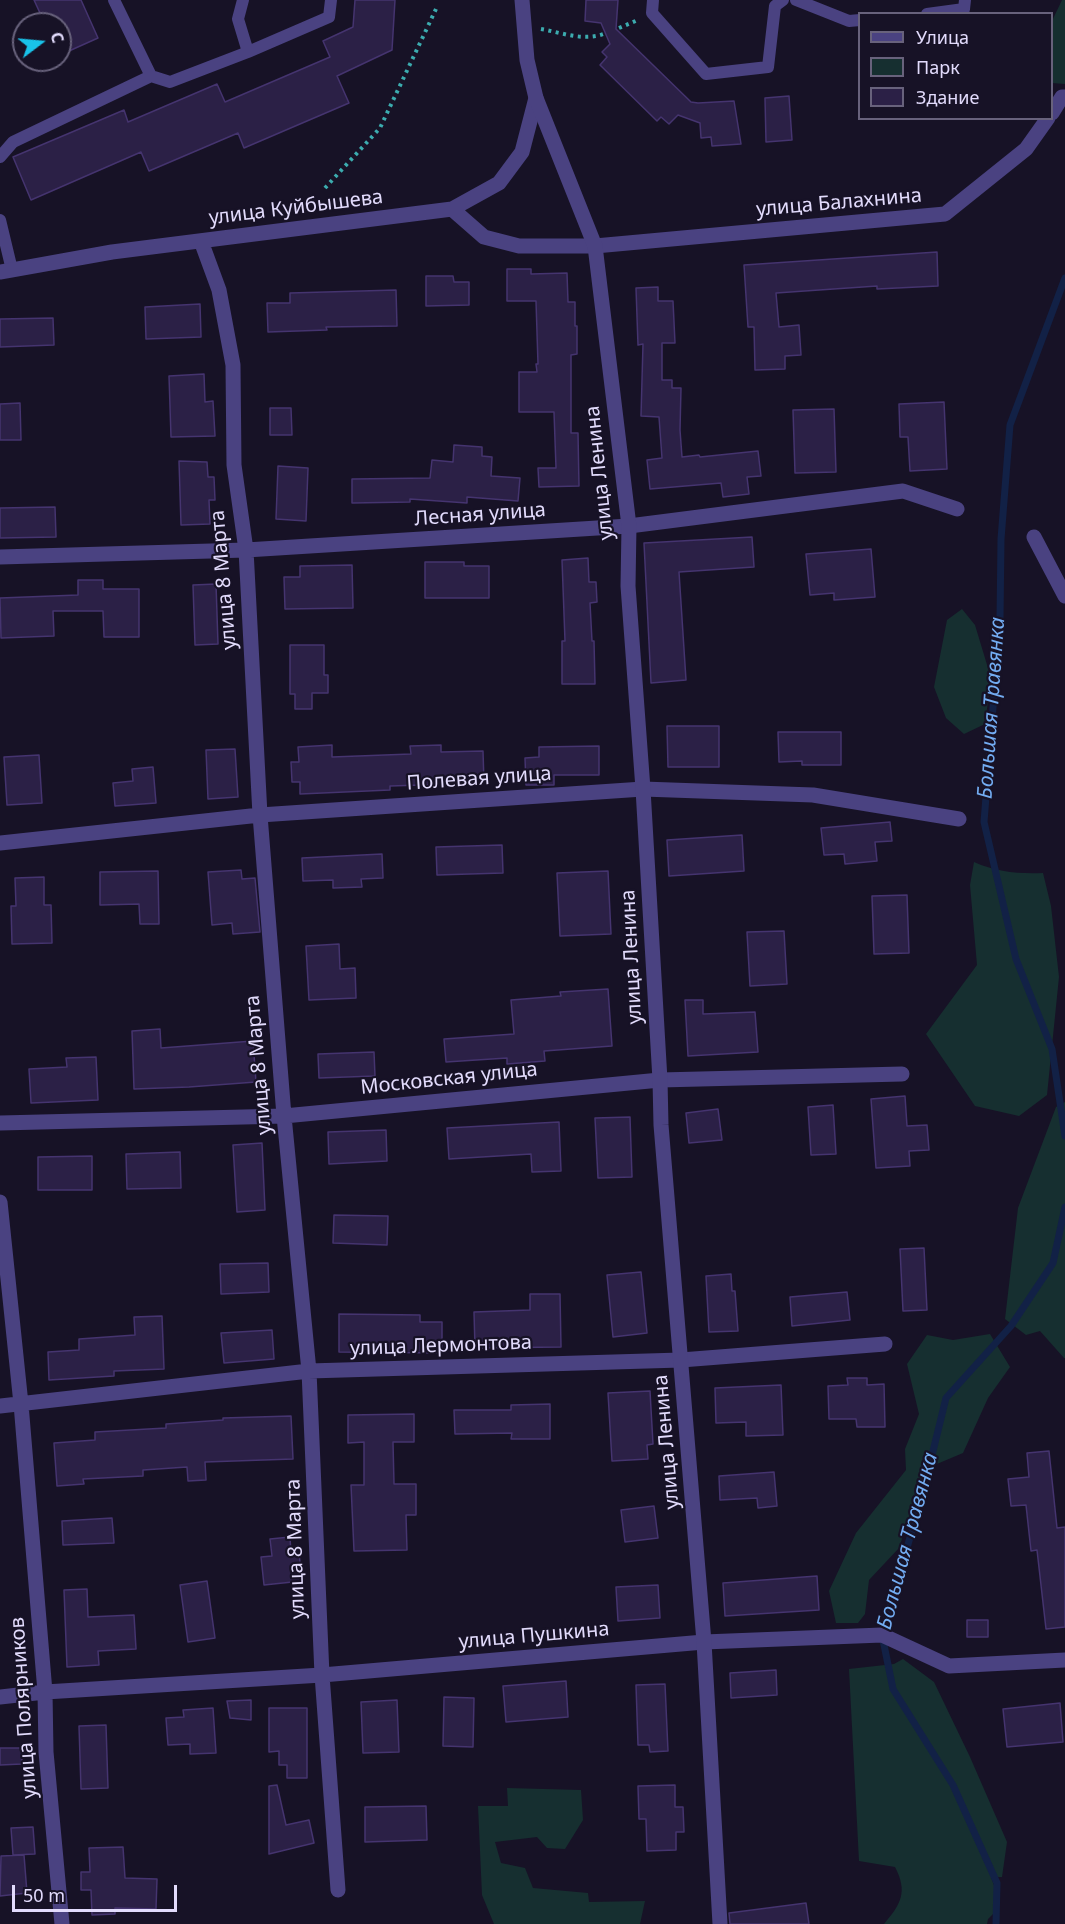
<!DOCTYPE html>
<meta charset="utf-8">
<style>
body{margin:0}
#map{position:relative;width:1065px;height:1924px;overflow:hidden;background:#171226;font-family:"Noto Sans",sans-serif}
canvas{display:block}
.legend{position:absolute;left:858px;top:12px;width:195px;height:108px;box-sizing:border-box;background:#171226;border:2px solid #68627c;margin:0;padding:8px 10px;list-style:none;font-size:18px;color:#e2dbfc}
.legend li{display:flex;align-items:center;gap:12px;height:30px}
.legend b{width:30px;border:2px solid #68627c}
.north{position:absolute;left:12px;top:12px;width:60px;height:60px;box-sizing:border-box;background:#171226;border:2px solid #68627c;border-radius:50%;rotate:74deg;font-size:16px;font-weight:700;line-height:24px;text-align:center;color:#e2dbfc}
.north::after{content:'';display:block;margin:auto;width:21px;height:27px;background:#19c2e9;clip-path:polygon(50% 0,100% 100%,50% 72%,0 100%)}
.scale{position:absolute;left:12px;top:1885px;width:165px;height:27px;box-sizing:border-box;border:3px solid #e2dbfc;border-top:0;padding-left:8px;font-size:18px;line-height:21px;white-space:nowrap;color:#e2dbfc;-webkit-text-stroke:4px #171226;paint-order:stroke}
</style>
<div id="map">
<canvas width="1065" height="1924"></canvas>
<ul class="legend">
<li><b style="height:8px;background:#4a4281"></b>Улица</li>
<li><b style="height:16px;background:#162f30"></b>Парк</li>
<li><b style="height:16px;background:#2b2046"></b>Здание</li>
</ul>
<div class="north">С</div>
<div class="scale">50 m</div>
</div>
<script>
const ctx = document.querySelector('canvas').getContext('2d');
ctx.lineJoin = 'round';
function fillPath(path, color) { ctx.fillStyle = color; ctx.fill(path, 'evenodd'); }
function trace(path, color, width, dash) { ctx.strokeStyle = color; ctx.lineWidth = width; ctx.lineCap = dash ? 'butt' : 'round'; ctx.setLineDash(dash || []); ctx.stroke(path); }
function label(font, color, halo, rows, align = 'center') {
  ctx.font = font + ' "Noto Sans",sans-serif'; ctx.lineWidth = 4.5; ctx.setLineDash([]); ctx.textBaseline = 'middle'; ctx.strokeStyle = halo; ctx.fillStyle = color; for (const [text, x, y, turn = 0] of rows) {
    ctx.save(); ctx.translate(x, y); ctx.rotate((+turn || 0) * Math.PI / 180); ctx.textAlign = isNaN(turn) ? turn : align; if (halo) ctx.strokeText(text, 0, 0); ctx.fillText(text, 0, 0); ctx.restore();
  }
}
fillPath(new Path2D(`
 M 1062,0 L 1065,0 L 1065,84 L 1052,83 L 1052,21 Z
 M 962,609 L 975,625 L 991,678 L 985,724 L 964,734 L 946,718 L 934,687 L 947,620 Z
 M 974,862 C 996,872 1019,874 1043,873 L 1051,906 L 1059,977 L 1047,1095 L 1019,1116 L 975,1106 L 926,1034 L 977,965 L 970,885 Z
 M 1065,1102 L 1065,1358 L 1064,1358 L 1040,1331 L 1026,1335 L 1005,1319 L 1018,1208 L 1056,1107 Z
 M 990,1334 L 1010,1367 L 988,1398 L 963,1453 L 925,1469 L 899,1548 L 869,1580 L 865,1614 L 858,1623 L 836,1623 L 829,1591 L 856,1533 L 906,1470 L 905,1449 L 919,1414 L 907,1364 L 927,1335 L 953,1340 Z
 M 903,1659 L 934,1682 L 970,1757 L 1007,1842 L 1002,1877 L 991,1877 L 995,1888 L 994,1913 L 988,1919 L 987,1924 L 884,1924 C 901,1904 908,1892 895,1867 L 859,1861 L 849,1669 L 894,1664 Z
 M 507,1788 L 581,1790 L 583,1820 L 565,1849 L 547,1848 L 537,1837 L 495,1842 L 501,1863 L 525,1868 L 533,1888 L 588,1893 L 589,1902 L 645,1901 L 640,1924 L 494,1924 L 482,1895 L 478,1806 L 508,1806 Z`), '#162f30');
trace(new Path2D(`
 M 1065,278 L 1010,425 L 1001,539 L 1000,619 L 984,822 L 1016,959 L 1052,1049 L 1065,1136
 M 996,1924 L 997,1883 L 953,1785 L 893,1689 L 882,1635 L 923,1492 L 946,1398 L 1011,1326 L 1053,1263 L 1065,1207`), '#122146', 7);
const building = new Path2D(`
 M 34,0 L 81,0 L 98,38 L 60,55 L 60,24 L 45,24 Z
 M 355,0 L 395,0 L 392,50 L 337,76 L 349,103 L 244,148 L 238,133 L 149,171 L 141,152 L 31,200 L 13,157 L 124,110 L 128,122 L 217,84 L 225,102 L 330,57 L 323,41 L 353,27 Z
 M 586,0 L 618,0 L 616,29 L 691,102 L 698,103 L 734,101 L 741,144 L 712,146 L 711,137 L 701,138 L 700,123 L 678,115 L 669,124 L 661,117 L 657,121 L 600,65 L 607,57 L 602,52 L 610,44 L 601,23 L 585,21 Z
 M 789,96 L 792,140 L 766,142 L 765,98 Z
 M 937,252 L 938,286 L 877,289 L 877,286 L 776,293 L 779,327 L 799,325 L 801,355 L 785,356 L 785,369 L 755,370 L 754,327 L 748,327 L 744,265 Z
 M 507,269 L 531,269 L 531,274 L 567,273 L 568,302 L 575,302 L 575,326 L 577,326 L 577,354 L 571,355 L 571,433 L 578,433 L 579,486 L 539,487 L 538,468 L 556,468 L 554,412 L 519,412 L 519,372 L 537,372 L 536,364 L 538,364 L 536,301 L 507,301 Z
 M 426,276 L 453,276 L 454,282 L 469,282 L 469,305 L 426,306 Z
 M 658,287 L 658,301 L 673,301 L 675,343 L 662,343 L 662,380 L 672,380 L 672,388 L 681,388 L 680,430 L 682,457 L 699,455 L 700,457 L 758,451 L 761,476 L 747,477 L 749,494 L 723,497 L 721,483 L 650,489 L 647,460 L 662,458 L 659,417 L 641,416 L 643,344 L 638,345 L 636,288 Z
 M 396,290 L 397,326 L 326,327 L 327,330 L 268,332 L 267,303 L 290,303 L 290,293 Z
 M 200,304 L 201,337 L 146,339 L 145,307 Z
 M 53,318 L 54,345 L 0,347 L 0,319 Z
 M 204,374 L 205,402 L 213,401 L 215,436 L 171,437 L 169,376 Z
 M 944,402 L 947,469 L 910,471 L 908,437 L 900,437 L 899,404 Z
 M 20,403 L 21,440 L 0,440 L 0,404 Z
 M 270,408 L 291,408 L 292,435 L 270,435 Z
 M 834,409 L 836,472 L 795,473 L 793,410 Z
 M 454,445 L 482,447 L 482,456 L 492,457 L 491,476 L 520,478 L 518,501 L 467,497 L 467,503 L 410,499 L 410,502 L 352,503 L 352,479 L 430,478 L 432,460 L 453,462 Z
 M 179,461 L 207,462 L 208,477 L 214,477 L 215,500 L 209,500 L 210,524 L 181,525 Z
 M 278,466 L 308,468 L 306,521 L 276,519 Z
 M 55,507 L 56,537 L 0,538 L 0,508 Z
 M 752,537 L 754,567 L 679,572 L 686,680 L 651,683 L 644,543 Z
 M 871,549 L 875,597 L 834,600 L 834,593 L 810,595 L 806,554 Z
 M 588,558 L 589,582 L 596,582 L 597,602 L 590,603 L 592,641 L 594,641 L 595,684 L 562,684 L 562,641 L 565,641 L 562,560 Z
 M 425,562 L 464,562 L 464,566 L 489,566 L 489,598 L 425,598 Z
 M 352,565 L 353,608 L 285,609 L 284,577 L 300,577 L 300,566 Z
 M 78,580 L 103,580 L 103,589 L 139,589 L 139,637 L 104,637 L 103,611 L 53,611 L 54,636 L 1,638 L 0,598 L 78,595 Z
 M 216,584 L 218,644 L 195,645 L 193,585 Z
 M 290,645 L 324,645 L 324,675 L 328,675 L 328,693 L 312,693 L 312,709 L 295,709 L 295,694 L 290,694 Z
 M 667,726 L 719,726 L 719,767 L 668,767 Z
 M 778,732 L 841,732 L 841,765 L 802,765 L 802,761 L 779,762 Z
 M 332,745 L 332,757 L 411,754 L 410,746 L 441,745 L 441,752 L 483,751 L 484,783 L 390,786 L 390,790 L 300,794 L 300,782 L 292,782 L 291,762 L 299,762 L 298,747 Z
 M 599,746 L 599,775 L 554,775 L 554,785 L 526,785 L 525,758 L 539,757 L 539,747 Z
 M 235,749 L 238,797 L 208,799 L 206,750 Z
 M 39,755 L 42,803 L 7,805 L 4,757 Z
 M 153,767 L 156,803 L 115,806 L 113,783 L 133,781 L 132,769 Z
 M 890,822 L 892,841 L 875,842 L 877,861 L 845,864 L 844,854 L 824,855 L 821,828 Z
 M 742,835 L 744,871 L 669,876 L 667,840 Z
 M 502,845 L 503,873 L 437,875 L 436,847 Z
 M 382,854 L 383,878 L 361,879 L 362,887 L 333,888 L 333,880 L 303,881 L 302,858 Z
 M 241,870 L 242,879 L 255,878 L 260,932 L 233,934 L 232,923 L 212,925 L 208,872 Z
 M 158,871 L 159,924 L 140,924 L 139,904 L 100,905 L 100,872 Z
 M 608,871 L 611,934 L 560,936 L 557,873 Z
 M 44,877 L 44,905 L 51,905 L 52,943 L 12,944 L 11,906 L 16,906 L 15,878 Z
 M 907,895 L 909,953 L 874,954 L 872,896 Z
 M 784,931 L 787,984 L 750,986 L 747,932 Z
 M 339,944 L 340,969 L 355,968 L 356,998 L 309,1000 L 306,946 Z
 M 608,989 L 612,1046 L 544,1051 L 545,1061 L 507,1064 L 507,1058 L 446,1062 L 444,1039 L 514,1034 L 511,1000 L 561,996 L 560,992 Z
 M 685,1000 L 703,1000 L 703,1014 L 755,1012 L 758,1052 L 688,1056 Z
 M 160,1029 L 161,1048 L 253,1041 L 256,1082 L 189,1087 L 134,1089 L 132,1031 Z
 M 374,1052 L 375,1076 L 319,1078 L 318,1054 Z
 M 96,1057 L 98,1100 L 31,1103 L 29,1069 L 67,1067 L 66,1058 Z
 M 905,1096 L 907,1126 L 927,1125 L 929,1150 L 909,1151 L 910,1166 L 876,1168 L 871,1099 Z
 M 833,1105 L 836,1154 L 811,1155 L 808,1107 Z
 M 718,1109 L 722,1140 L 689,1143 L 686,1113 Z
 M 630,1117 L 632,1177 L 598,1178 L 595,1118 Z
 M 559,1122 L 561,1171 L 532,1172 L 531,1154 L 449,1159 L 447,1128 Z
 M 386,1130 L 387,1161 L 329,1164 L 328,1132 Z
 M 262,1143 L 265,1210 L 237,1212 L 233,1145 Z
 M 180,1152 L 181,1188 L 127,1189 L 126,1154 Z
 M 92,1156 L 92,1190 L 38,1190 L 38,1157 Z
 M 334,1215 L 388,1216 L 387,1245 L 333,1243 Z
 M 924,1248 L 927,1310 L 903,1311 L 900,1249 Z
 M 268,1263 L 269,1292 L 221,1294 L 220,1264 Z
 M 641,1272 L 647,1333 L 613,1337 L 607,1275 Z
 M 731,1274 L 732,1291 L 735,1291 L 738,1331 L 709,1332 L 706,1276 Z
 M 847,1292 L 850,1320 L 792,1326 L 790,1297 Z
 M 530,1294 L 560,1294 L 561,1347 L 475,1348 L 474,1312 L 530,1310 Z
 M 339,1314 L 420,1315 L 420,1322 L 442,1322 L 442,1353 L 339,1352 Z
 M 162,1316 L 164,1369 L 114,1371 L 114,1376 L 49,1380 L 48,1352 L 79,1350 L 79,1339 L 135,1335 L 134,1317 Z
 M 272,1330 L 274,1359 L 224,1363 L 221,1333 Z
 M 847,1378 L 867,1378 L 867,1385 L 884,1384 L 885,1427 L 857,1427 L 856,1419 L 829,1419 L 828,1386 L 848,1385 Z
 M 781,1385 L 783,1435 L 746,1436 L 746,1422 L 716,1423 L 715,1388 Z
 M 650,1391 L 653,1444 L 647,1445 L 648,1459 L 612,1461 L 608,1393 Z
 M 550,1404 L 550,1439 L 511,1439 L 512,1433 L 455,1434 L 454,1410 L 511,1410 L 511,1405 Z
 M 414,1414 L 414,1442 L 393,1442 L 394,1484 L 416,1484 L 416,1515 L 406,1515 L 407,1550 L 354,1551 L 351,1485 L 364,1485 L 364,1442 L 348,1443 L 348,1415 Z
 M 291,1416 L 293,1459 L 205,1462 L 206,1480 L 188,1481 L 187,1467 L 143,1470 L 143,1476 L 83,1479 L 84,1484 L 57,1486 L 54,1443 L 95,1440 L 95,1432 L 166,1428 L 166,1424 L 223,1420 L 223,1418 Z
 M 1049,1451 L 1057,1528 L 1065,1527 L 1065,1627 L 1046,1629 L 1037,1550 L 1031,1551 L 1026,1505 L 1011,1506 L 1008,1479 L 1029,1477 L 1027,1453 Z
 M 774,1472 L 777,1506 L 758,1508 L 757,1498 L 720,1500 L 719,1476 Z
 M 654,1506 L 658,1538 L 625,1542 L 621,1510 Z
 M 112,1518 L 114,1543 L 63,1545 L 62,1521 Z
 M 290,1537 L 291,1554 L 299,1553 L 302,1581 L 264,1585 L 261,1557 L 272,1556 L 270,1539 Z
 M 817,1576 L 819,1610 L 725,1616 L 723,1583 Z
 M 207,1581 L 215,1638 L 188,1642 L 180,1585 Z
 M 658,1585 L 660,1618 L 618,1621 L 616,1587 Z
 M 87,1589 L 88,1617 L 134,1615 L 136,1649 L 98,1651 L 99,1665 L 67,1667 L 64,1590 Z
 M 967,1620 L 988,1620 L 988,1637 L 967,1637 Z
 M 776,1670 L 777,1695 L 731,1698 L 730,1673 Z
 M 566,1681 L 568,1717 L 506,1722 L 503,1686 Z
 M 665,1684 L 668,1751 L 650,1752 L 649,1745 L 638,1745 L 636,1685 Z
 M 444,1697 L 474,1698 L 473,1747 L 443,1746 Z
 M 251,1700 L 251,1720 L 230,1718 L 227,1701 Z
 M 397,1700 L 399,1752 L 363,1753 L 361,1702 Z
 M 1060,1703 L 1063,1742 L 1007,1747 L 1003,1709 Z
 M 213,1708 L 216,1753 L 190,1754 L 190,1744 L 168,1745 L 166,1718 L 184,1717 L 183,1710 Z
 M 269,1708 L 307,1708 L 307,1778 L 287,1778 L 287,1765 L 279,1765 L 279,1751 L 269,1752 Z
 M 106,1725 L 108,1788 L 81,1789 L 79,1726 Z
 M 0,1748 L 22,1748 L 22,1764 L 0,1765 Z
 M 277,1785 L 286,1825 L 309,1820 L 314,1843 L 269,1854 L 269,1786 Z
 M 675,1785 L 675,1807 L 683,1807 L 684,1832 L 676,1832 L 676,1850 L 647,1851 L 646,1819 L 639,1819 L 638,1786 Z
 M 426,1806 L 427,1840 L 365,1842 L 365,1807 Z
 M 33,1827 L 35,1854 L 13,1855 L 11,1828 Z
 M 123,1847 L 125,1878 L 157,1879 L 156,1909 L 115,1908 L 115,1914 L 92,1915 L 91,1890 L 81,1890 L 81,1872 L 90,1872 L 89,1848 Z
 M 24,1855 L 27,1893 L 0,1896 L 1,1856 Z
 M 806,1903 L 809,1924 L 730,1924 L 729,1913 Z`);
fillPath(building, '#2b2046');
trace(building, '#45346f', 1.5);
trace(new Path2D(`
 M 619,28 L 638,20
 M 541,29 C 563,33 585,42 606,33
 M 325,188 L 380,128 L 436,9`), '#3cacaf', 4, [3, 4.5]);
trace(new Path2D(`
 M 114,0 L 151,76
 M 243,0 L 238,19 L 248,52
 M 653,0 L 652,13 L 706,74 L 768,67 L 775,6 L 783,0
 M 796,0 L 849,21 L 860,20
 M 927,14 L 964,9 L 965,0
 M 0,157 L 13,142 L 151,76 L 170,82 L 248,52 L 329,17 L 331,0
 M 0,220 L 12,270`), '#4a4281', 12);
trace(new Path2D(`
 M 1052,113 L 1062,97 L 1065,97
 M 452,209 L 484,237 L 519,246 L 595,246 L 945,214 L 1026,149 L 1048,118
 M 201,241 L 219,290 L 233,365 L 234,465 L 246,550 L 260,815 L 284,1116 L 309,1371 L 322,1675 L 338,1890
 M 0,272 L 112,252 L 452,209 L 499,183 L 522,152 L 536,98
 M 1034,537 L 1065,596
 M 0,557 L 246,550 L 629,526 L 903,491 L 957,509
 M 0,843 L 260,815 L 643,789 L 813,795 L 959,819
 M 0,1123 L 284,1116 L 660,1080 L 902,1074
 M 0,1202 L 21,1404 L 45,1692 L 46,1752 L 62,1924
 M 0,1406 L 309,1371 L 681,1360 L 885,1344
 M 0,1697 L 45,1692 L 322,1675 L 704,1642 L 882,1635 L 949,1666 L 1065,1660`), '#4a4281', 15);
trace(new Path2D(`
 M 522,0 L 527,60 L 536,98 L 595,246 L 629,526 L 628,586 L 643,789 L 660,1080 L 661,1125 L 704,1642 L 720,1924`), '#4a4281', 15);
label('20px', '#e2dbfc', '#171226', [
 ["улица Балахнина",839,203,-5],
 ["улица Куйбышева",296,208,-7],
 ["улица Ленина",600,473,-96],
 ["Лесная улица",480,515,-4],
 ["улица 8 Марта",224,580,-95],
 ["Полевая улица",479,779,-4],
 ["улица Ленина",632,957,-93],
 ["улица 8 Марта",259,1065,-95],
 ["Московская улица",449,1079,-6],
 ["улица Лермонтова",441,1346,-2],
 ["улица Ленина",667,1442,-95],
 ["улица 8 Марта",296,1549,-92],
 ["улица Пушкина",534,1636,-5],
 ["улица Полярников",24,1708,-94]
]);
label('italic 21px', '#73acf2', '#171226', [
 ["Большая Травянка",992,708,-86],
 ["Большая Травянка",908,1541,-75]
]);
</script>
